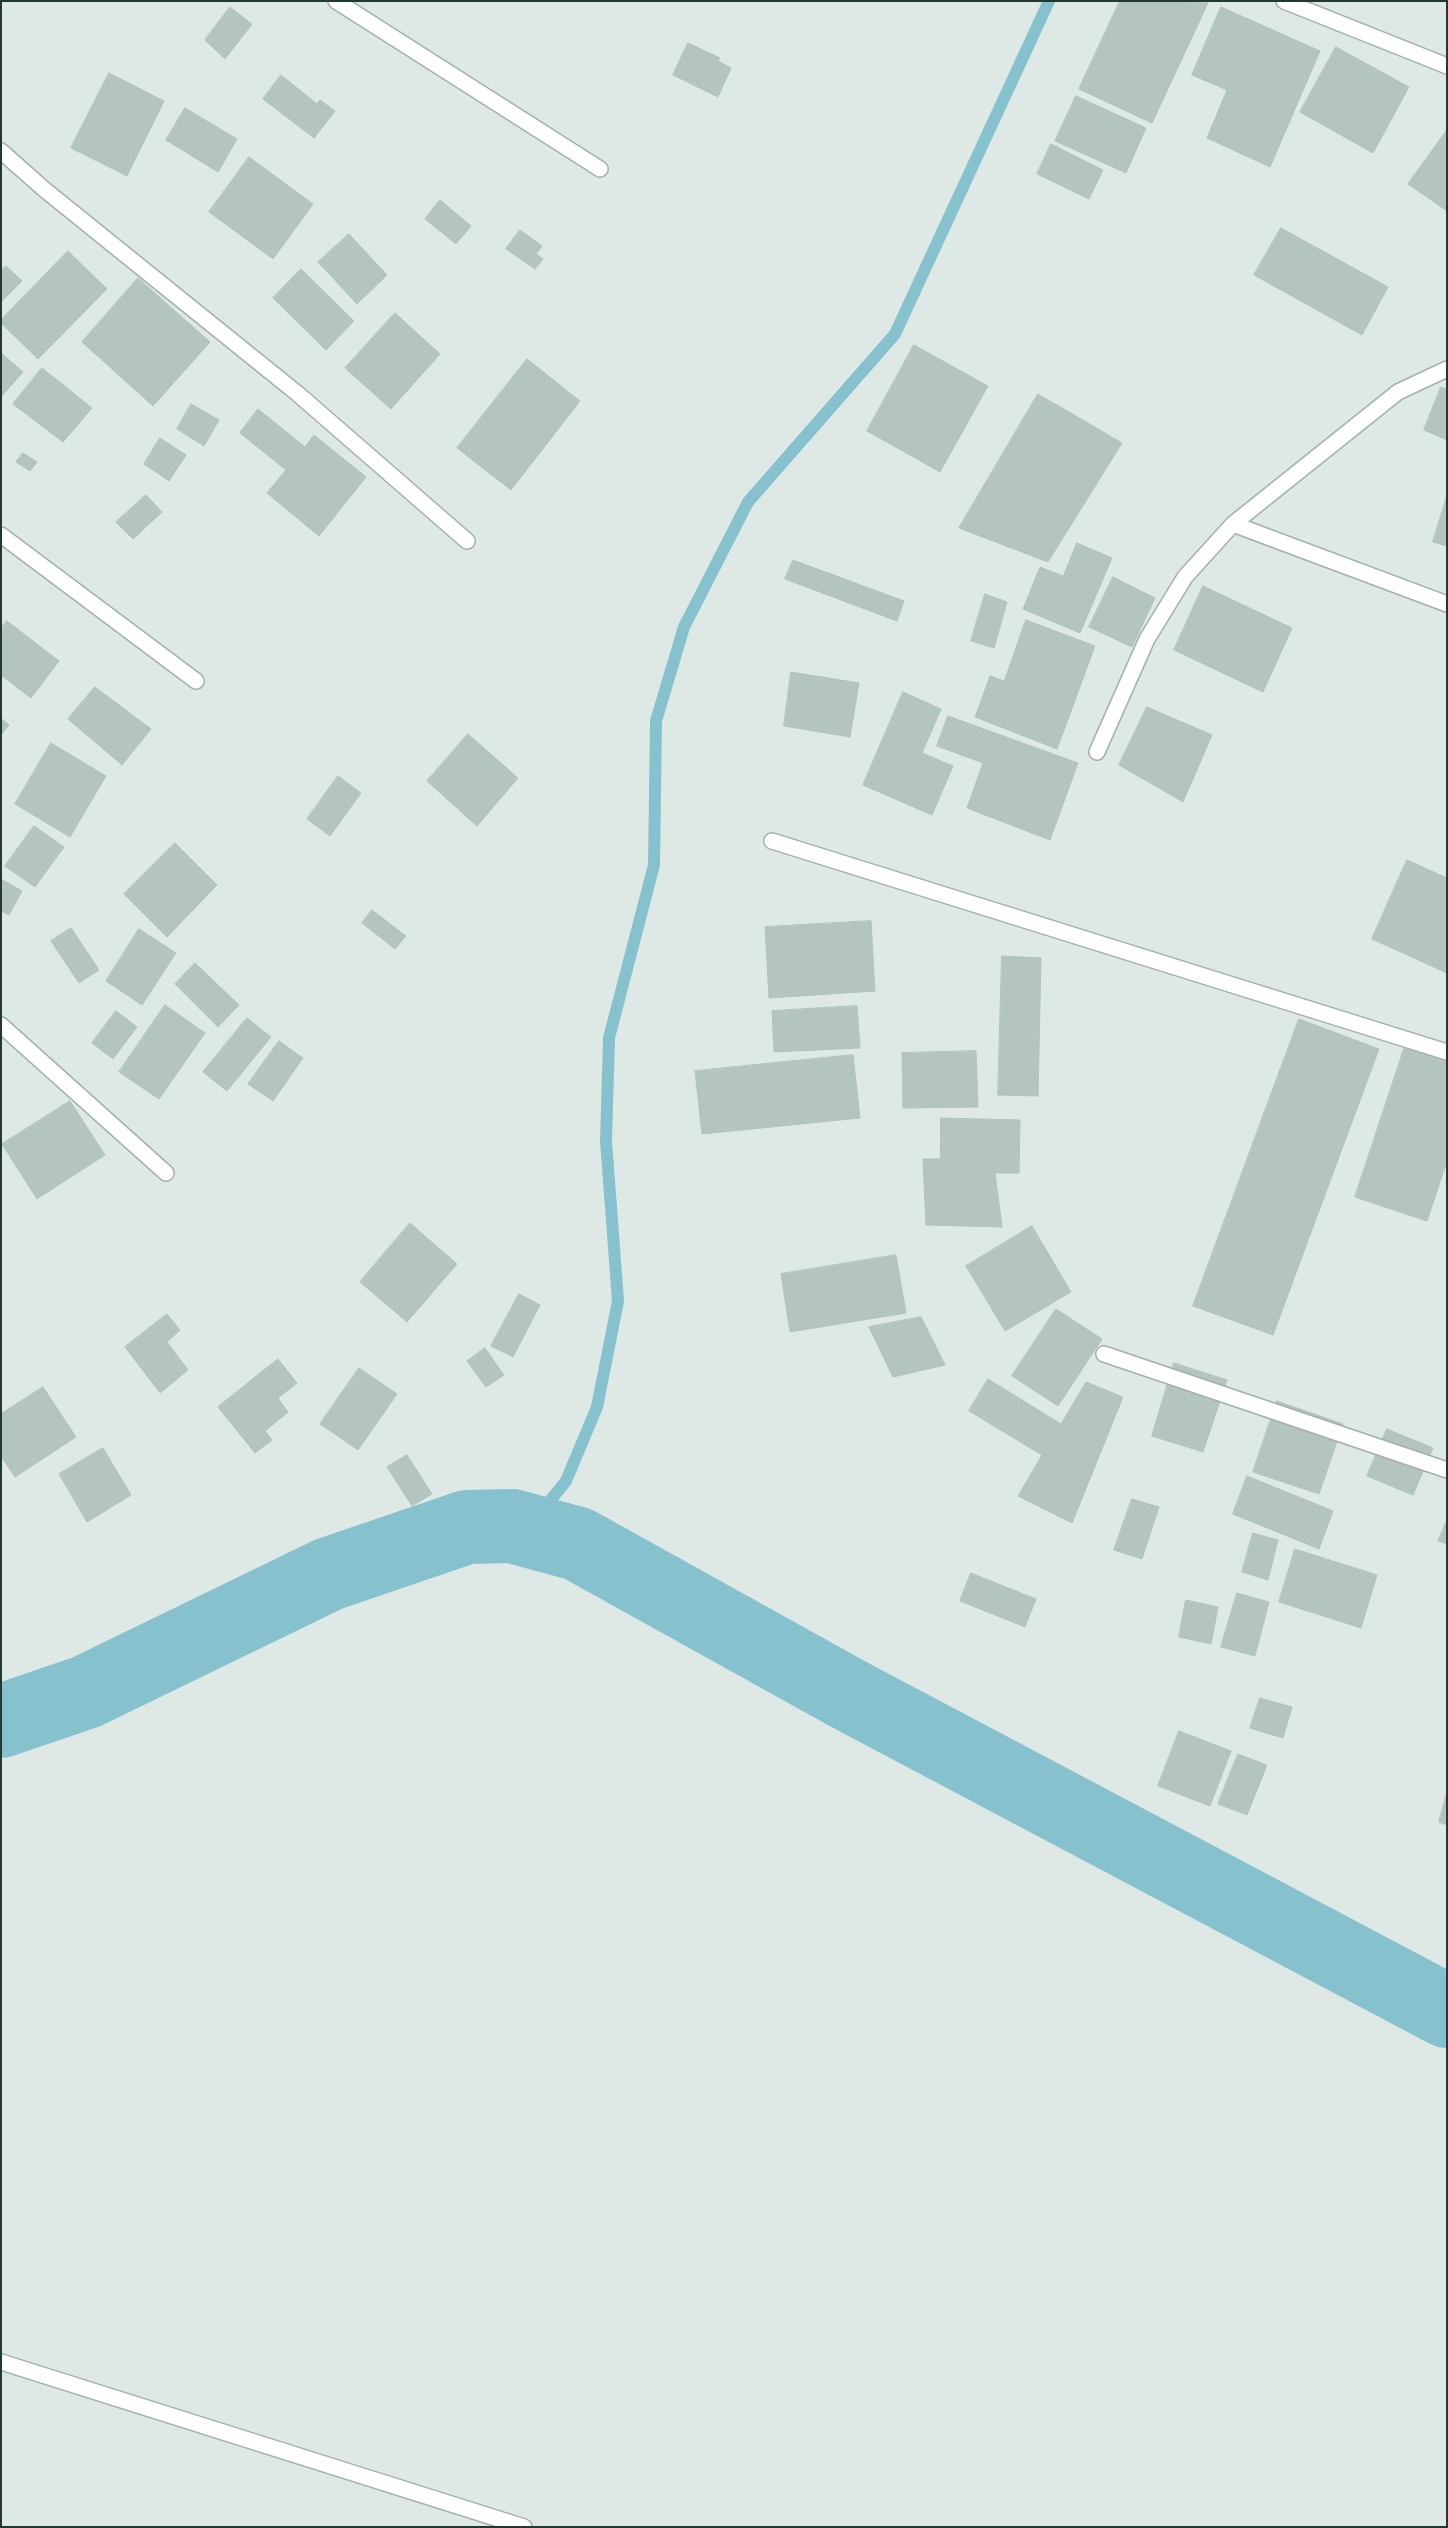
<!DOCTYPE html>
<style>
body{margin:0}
#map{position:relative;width:1448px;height:2528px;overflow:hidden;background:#dee9e5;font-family:"Work Sans",sans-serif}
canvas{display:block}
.frame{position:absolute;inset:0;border:2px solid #203932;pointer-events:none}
</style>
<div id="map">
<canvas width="1448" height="2528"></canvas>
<div class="frame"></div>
</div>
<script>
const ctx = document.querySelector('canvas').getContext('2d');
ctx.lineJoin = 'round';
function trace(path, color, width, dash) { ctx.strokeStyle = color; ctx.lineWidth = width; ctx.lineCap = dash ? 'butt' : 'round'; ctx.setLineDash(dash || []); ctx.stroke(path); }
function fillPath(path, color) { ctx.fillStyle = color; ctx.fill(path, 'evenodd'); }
trace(new Path2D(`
 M 527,1529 L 566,1481 L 597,1407 L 618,1301 L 606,1141 L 609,1038 L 654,865 L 656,721 L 684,627 L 748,502 L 895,334 L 1049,1`), '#86c2ce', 12);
trace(new Path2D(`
 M 1,1721 L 86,1692 L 329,1574 L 467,1527 L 512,1526 L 578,1544 L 848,1694 L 1447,2011`), '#86c2ce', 74);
const building = new Path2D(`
 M 1120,1 L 1208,3 L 1152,123 L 1079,89 Z
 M 230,7 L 252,24 L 225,59 L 205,40 Z
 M 1221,7 L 1320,51 L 1270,167 L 1207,138 L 1227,90 L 1192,75 Z
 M 688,43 L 720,58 L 718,61 L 731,68 L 718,97 L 673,75 Z
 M 1336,47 L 1409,87 L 1373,153 L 1300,112 Z
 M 109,73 L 164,101 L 127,176 L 71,148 Z
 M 281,75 L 317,104 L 320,100 L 335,111 L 314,138 L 263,99 Z
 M 1076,96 L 1146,128 L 1126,173 L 1055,141 Z
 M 185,108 L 237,139 L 218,172 L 166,140 Z
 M 1447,130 L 1447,211 L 1408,184 Z
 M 1051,144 L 1103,170 L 1089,199 L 1037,174 Z
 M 249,157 L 313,204 L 273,259 L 209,212 Z
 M 440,200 L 471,226 L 456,244 L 425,219 Z
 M 1281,228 L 1388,287 L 1362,335 L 1254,275 Z
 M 520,230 L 542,246 L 536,254 L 543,259 L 535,269 L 506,249 Z
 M 349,234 L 387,275 L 357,304 L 318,262 Z
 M 68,251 L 107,289 L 38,359 L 1,323 L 1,320 Z
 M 6,266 L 22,281 L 1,302 L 1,271 Z
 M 301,269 L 354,321 L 326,350 L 273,298 Z
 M 138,278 L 210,342 L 153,406 L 82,342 Z
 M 395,313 L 440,354 L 391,409 L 345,368 Z
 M 914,345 L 988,386 L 940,472 L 867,431 Z
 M 1,353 L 23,372 L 1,397 Z
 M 527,359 L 580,401 L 511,490 L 457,448 Z
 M 42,368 L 92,408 L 63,442 L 13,404 Z
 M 1441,387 L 1447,389 L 1447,440 L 1424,430 Z
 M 1038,394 L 1122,443 L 1048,562 L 959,528 Z
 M 191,404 L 219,420 L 204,446 L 177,429 Z
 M 258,409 L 305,447 L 314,435 L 366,477 L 319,536 L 267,493 L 286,470 L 240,433 Z
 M 160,438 L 186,455 L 169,481 L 144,464 Z
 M 23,453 L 37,462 L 30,471 L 16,462 Z
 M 146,495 L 162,512 L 133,539 L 116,522 Z
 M 1447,495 L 1447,546 L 1433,542 Z
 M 1077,543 L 1112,558 L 1080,633 L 1023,609 L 1040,567 L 1063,576 Z
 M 793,560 L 904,601 L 897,621 L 785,579 Z
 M 1113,577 L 1155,598 L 1132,647 L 1089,627 Z
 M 1203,586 L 1292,628 L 1263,692 L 1174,650 Z
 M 985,594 L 1007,602 L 994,648 L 971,641 Z
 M 1026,620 L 1095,646 L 1057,749 L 975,717 L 990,676 L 1004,681 Z
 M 7,621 L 59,661 L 31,698 L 1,675 L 1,628 Z
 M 791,672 L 859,683 L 850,737 L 784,726 Z
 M 95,687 L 151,729 L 122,765 L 68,719 Z
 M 903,692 L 941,709 L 922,753 L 953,766 L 932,815 L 863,785 Z
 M 1147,707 L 1212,735 L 1183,802 L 1119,765 Z
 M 948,716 L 1078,763 L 1050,840 L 967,808 L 983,763 L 937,746 Z
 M 1,718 L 9,725 L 1,735 Z
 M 468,734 L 518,778 L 477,826 L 427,781 Z
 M 51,743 L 106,776 L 70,837 L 15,804 Z
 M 338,776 L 361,793 L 330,836 L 307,819 Z
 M 34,826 L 64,847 L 35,887 L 5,866 Z
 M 175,843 L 217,885 L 167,937 L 124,894 Z
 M 1407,860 L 1447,878 L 1447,973 L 1372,939 Z
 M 1,879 L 22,891 L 9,915 L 1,911 Z
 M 372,910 L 406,936 L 395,949 L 362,923 Z
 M 871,921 L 875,991 L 769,998 L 765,927 Z
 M 71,928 L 99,970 L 79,983 L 51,941 Z
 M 139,929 L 176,953 L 142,1005 L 106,981 Z
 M 1002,956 L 1041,958 L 1038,1096 L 998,1095 Z
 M 195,963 L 239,1005 L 218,1027 L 175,984 Z
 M 165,1005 L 205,1033 L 159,1099 L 119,1072 Z
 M 857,1006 L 860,1048 L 774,1052 L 772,1011 Z
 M 116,1011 L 137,1027 L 113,1059 L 92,1043 Z
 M 247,1018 L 271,1037 L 227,1091 L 203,1072 Z
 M 1299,1019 L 1379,1049 L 1273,1335 L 1193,1306 Z
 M 279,1041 L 303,1058 L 273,1101 L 248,1084 Z
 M 1405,1046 L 1447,1060 L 1447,1161 L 1427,1221 L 1355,1197 Z
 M 976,1051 L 978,1107 L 903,1108 L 902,1053 Z
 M 853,1055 L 860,1118 L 702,1134 L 695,1071 Z
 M 70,1101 L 105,1155 L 37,1199 L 2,1144 Z
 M 941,1118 L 1020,1120 L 1019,1173 L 995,1173 L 1002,1227 L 926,1225 L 923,1159 L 940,1159 Z
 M 410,1223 L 457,1264 L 407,1322 L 360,1282 Z
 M 1032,1226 L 1071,1292 L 1005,1331 L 966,1266 Z
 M 896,1255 L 906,1313 L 790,1332 L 781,1274 Z
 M 519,1294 L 540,1305 L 513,1357 L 491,1346 Z
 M 1056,1309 L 1102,1339 L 1058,1406 L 1012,1376 Z
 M 167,1314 L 180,1330 L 167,1342 L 188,1370 L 160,1393 L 125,1347 Z
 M 921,1317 L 945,1365 L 893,1377 L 869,1327 Z
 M 485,1348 L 504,1375 L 486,1387 L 467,1361 Z
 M 278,1359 L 297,1383 L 278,1398 L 288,1412 L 265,1431 L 272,1440 L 255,1453 L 218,1407 Z
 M 1174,1363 L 1227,1380 L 1203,1452 L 1152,1436 Z
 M 359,1368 L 397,1394 L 358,1450 L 320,1424 Z
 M 988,1379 L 1061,1424 L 1086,1382 L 1123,1397 L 1072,1523 L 1018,1496 L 1042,1455 L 969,1411 Z
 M 43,1387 L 76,1437 L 15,1477 L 1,1456 L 1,1414 Z
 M 1277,1401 L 1343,1424 L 1319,1494 L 1253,1472 Z
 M 1387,1429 L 1433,1448 L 1413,1495 L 1367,1476 Z
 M 103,1448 L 131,1495 L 87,1522 L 59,1474 Z
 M 407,1455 L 432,1494 L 412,1506 L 387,1467 Z
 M 1247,1476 L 1333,1511 L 1319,1549 L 1233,1514 Z
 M 1132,1499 L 1159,1507 L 1142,1559 L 1114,1550 Z
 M 1447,1520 L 1447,1544 L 1438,1541 Z
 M 1253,1533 L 1278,1540 L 1268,1580 L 1242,1572 Z
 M 1295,1549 L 1377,1575 L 1361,1628 L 1279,1602 Z
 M 971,1573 L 1036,1599 L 1025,1627 L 960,1601 Z
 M 1237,1593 L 1269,1602 L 1255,1656 L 1221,1647 Z
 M 1186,1600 L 1218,1607 L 1211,1644 L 1179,1637 Z
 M 1260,1698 L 1292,1707 L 1283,1738 L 1250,1728 Z
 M 1179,1731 L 1231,1751 L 1210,1806 L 1158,1786 Z
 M 1238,1754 L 1267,1765 L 1247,1815 L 1218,1804 Z
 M 1447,1792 L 1447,1825 L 1439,1822 Z`);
fillPath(building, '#b4c4be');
trace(building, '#b1c3bc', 1);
const minor = new Path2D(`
 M 336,1 L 600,169
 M 1284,1 L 1447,66
 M 1,151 L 45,190 L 298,394 L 467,541
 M 1233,524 L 1447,604
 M 1,535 L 196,681
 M 1097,752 L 1147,639 L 1185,577 L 1233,524 L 1398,392 L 1447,369
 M 772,841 L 1447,1052
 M 1,1025 L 166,1173
 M 1104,1354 L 1447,1470
 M 1,2362 L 524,2527`);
trace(minor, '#a1b1ac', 18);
trace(minor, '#fff', 15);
</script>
